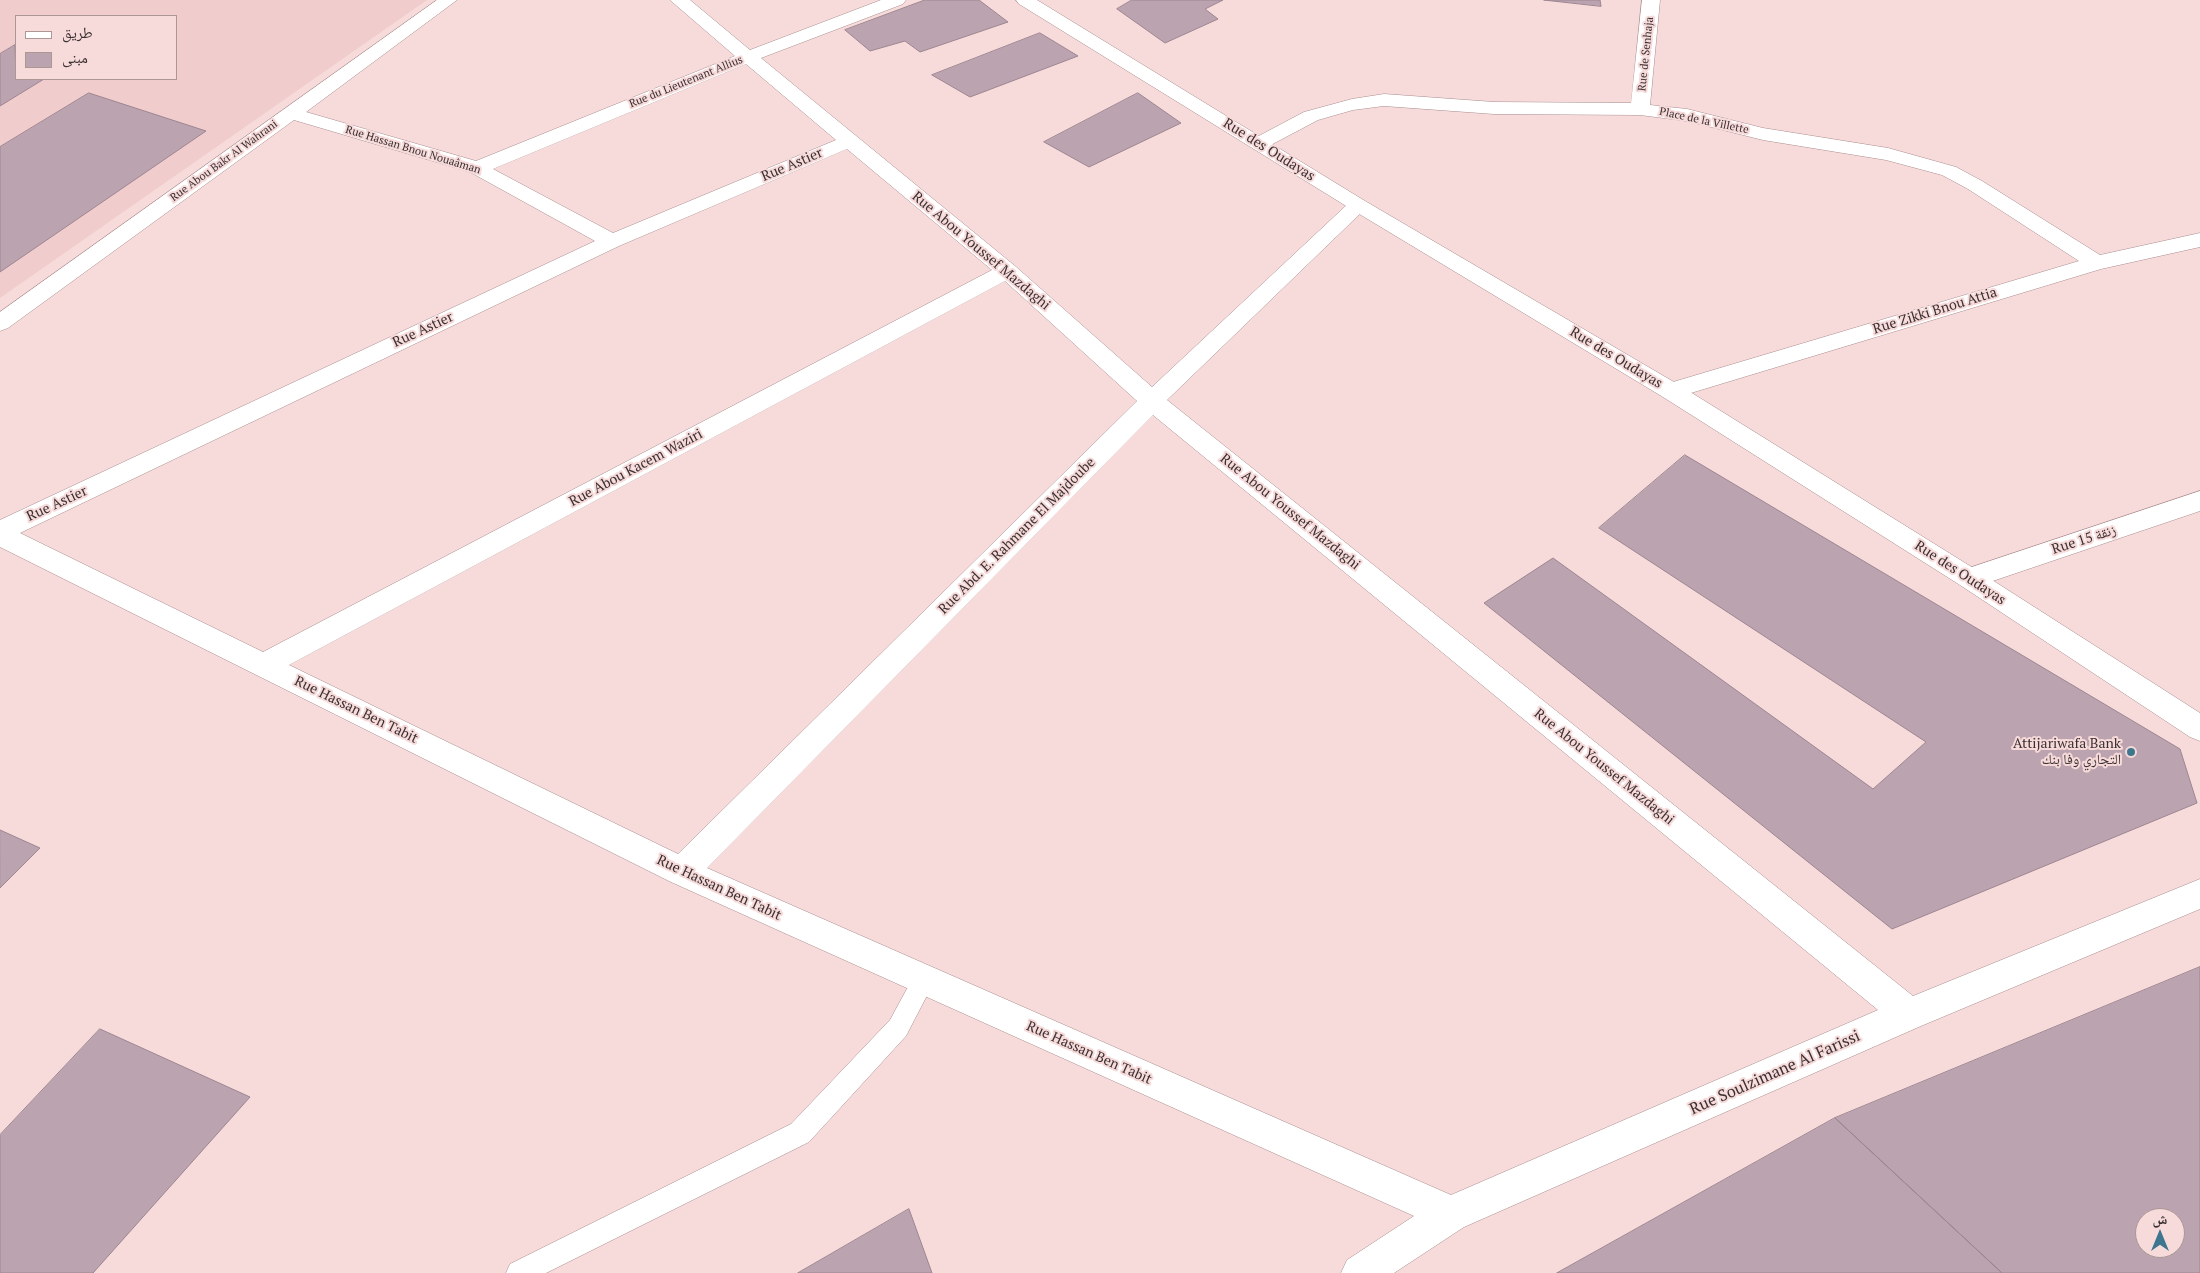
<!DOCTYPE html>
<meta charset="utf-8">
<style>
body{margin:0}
#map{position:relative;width:2200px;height:1273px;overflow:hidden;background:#f7dada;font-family:"PT Serif","Noto Naskh Arabic",serif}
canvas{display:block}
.legend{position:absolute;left:15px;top:15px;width:162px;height:65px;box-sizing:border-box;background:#f7dada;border:1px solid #ac9696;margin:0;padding:6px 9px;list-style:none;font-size:15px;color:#3b3031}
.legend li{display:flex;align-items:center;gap:10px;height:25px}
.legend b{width:25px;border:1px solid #ac9696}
.north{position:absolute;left:2135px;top:1208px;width:50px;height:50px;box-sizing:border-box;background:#f7dada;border:1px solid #ac9696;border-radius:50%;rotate:0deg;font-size:14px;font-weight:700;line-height:20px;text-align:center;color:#3b3031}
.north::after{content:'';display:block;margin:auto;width:18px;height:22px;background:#3c778f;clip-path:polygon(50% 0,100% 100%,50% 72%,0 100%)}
</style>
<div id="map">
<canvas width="2200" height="1273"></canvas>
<ul class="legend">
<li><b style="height:6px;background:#fff"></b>طريق</li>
<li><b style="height:14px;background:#bba3af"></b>مبنى</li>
</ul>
<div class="north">ش</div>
</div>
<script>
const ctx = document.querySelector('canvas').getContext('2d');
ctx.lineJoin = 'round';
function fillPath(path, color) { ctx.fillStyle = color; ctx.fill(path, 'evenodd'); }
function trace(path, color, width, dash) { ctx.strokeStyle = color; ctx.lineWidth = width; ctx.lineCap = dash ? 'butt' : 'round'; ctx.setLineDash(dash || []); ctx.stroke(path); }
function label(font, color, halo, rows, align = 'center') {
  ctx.font = font + ' "PT Serif","Noto Naskh Arabic",serif'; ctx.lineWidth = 4; ctx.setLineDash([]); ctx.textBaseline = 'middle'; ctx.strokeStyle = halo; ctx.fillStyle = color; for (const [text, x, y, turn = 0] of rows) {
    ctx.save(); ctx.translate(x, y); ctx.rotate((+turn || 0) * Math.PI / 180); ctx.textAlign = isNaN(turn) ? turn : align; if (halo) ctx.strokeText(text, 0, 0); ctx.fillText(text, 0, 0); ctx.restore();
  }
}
fillPath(new Path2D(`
 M 0,0 L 427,0 L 0,298 ZM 16,16 L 176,16 L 176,79 L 16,79 Z`), '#f1cccd');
const building = new Path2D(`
 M 925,0 L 979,0 L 1008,22 L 920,52 L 905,41 L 870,51 L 845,30 Z
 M 1132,0 L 1223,0 L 1205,9 L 1218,19 L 1165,43 L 1117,9 Z
 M 1544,0 L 1600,0 L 1601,6 Z
 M 1040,33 L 1078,56 L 970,97 L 932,75 Z
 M 15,45 L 16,79 L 44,79 L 0,106 L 0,54 Z
 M 89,93 L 206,131 L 0,272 L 0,147 Z
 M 1138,93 L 1181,123 L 1089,167 L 1044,142 Z
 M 1685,455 L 2180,749 L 2197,803 L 1892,929 L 1484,603 L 1553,558 L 1873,789 L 1926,742 L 1599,528 Z
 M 0,830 L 40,848 L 0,888 Z
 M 2200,967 L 2200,1273 L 2002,1273 L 1835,1118 ZM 2145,1218 L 2175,1218 L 2175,1248 L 2145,1248 Z
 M 100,1029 L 250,1097 L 93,1273 L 0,1273 L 0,1135 Z
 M 1835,1118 L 2002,1273 L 1557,1273 Z
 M 909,1209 L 932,1273 L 798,1273 Z`);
fillPath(building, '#bba3af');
trace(building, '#9d8691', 1);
const lane = new Path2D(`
 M 924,969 L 932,972 L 935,980 L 906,1036 L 809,1142 L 546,1273 L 506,1273 L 510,1264 L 791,1124 L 890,1020 L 916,972 Z`);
const street = new Path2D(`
 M 437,0 L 457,0 L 306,112 L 476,161 L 735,56 L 670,0 L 690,0 L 750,50 L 881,0 L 906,0 L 903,4 L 761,58 L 1015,266 L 1152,387 L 1351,201 L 1358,199 L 1365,201 L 1368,205 L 1365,209 L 1167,400 L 1913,996 L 2200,879 L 2200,909 L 1921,1026 L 1464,1227 L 1394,1273 L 1341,1273 L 1347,1260 L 1414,1216 L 671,882 L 0,547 L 0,520 L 595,241 L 470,172 L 294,120 L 8,328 L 0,331 L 0,312 ZM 746,64 L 836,140 L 613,233 L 493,169 ZM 847,149 L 992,270 L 263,652 L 20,533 L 619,246 ZM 1005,281 L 1137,401 L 678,854 L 289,665 ZM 1153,415 L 1878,1010 L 1451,1195 L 707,868 Z
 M 1642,0 L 1660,0 L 1650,105 L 1687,109 L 1763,128 L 1888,148 L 1956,167 L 1982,181 L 2100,255 L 2200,233 L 2200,247 L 2101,269 L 1671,399 L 1663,397 L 1659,391 L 1663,385 L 2079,261 L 1968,189 L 1942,175 L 1886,160 L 1763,140 L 1687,121 L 1640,115 L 1494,114 L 1384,106 L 1353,110 L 1318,120 L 1267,147 L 1260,149 L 1253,147 L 1250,143 L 1253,139 L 1304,112 L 1352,99 L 1384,94 L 1494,102 L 1631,103 Z
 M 2200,491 L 2200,511 L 1969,589 L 1960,585 L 1956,578 L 1960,571 Z`);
const secondary = new Path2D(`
 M 1016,0 L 1037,0 L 1365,201 L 1679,385 L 1978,571 L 2200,713 L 2200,741 L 2190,737 L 1960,585 L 1663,397 L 1351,209 L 1019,4 Z`);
trace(lane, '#a98e8f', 1);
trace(street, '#a98e8f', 1);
trace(secondary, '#a98e8f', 1);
fillPath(lane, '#fff');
fillPath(street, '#fff');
fillPath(secondary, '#fff');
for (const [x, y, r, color] of [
 [2131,752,5,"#3c778f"]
]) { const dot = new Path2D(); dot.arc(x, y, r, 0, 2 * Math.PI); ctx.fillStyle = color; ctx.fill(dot); trace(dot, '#f7dada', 2); }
label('11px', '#3b3031', '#f7dada', [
 ["Rue de Senhaja",1646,54,-84],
 ["Rue du Lieutenant Allius",686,82,-22],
 ["Place de la Villette",1704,121,12],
 ["Rue Hassan Bnou Nouaâman",413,150,17],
 ["Rue Abou Bakr Al Wahrani",224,161,-36]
]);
label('14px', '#3b3031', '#f7dada', [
 ["Rue des Oudayas",1269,150,32],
 ["Rue Astier",792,165,-23],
 ["Rue Abou Youssef Mazdaghi",981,251,40],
 ["Rue Zikki Bnou Attia",1935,311,-17],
 ["Rue Astier",423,330,-25],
 ["Rue des Oudayas",1616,358,31],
 ["Rue Abou Kacem Waziri",636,468,-28],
 ["Rue Astier",57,504,-25],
 ["Rue Abou Youssef Mazdaghi",1290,512,39],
 ["Rue Abd. E. Rahmane El Majdoube",1017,536,-45],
 ["Rue 15 زنقة",2084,540,-18],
 ["Rue des Oudayas",1960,573,33],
 ["Rue Hassan Ben Tabit",356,710,26],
 ["Rue Abou Youssef Mazdaghi",1604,767,39],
 ["Rue Hassan Ben Tabit",719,888,25],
 ["Rue Hassan Ben Tabit",1089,1053,24]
]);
label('14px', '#3b3031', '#f7dada', [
 ["Attijariwafa Bank",2121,744],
 ["التجاري وفا بنك",2121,760]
], 'right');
label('16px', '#3b3031', '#f7dada', [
 ["Rue Soulzimane Al Farissi",1775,1073,-24]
]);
</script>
